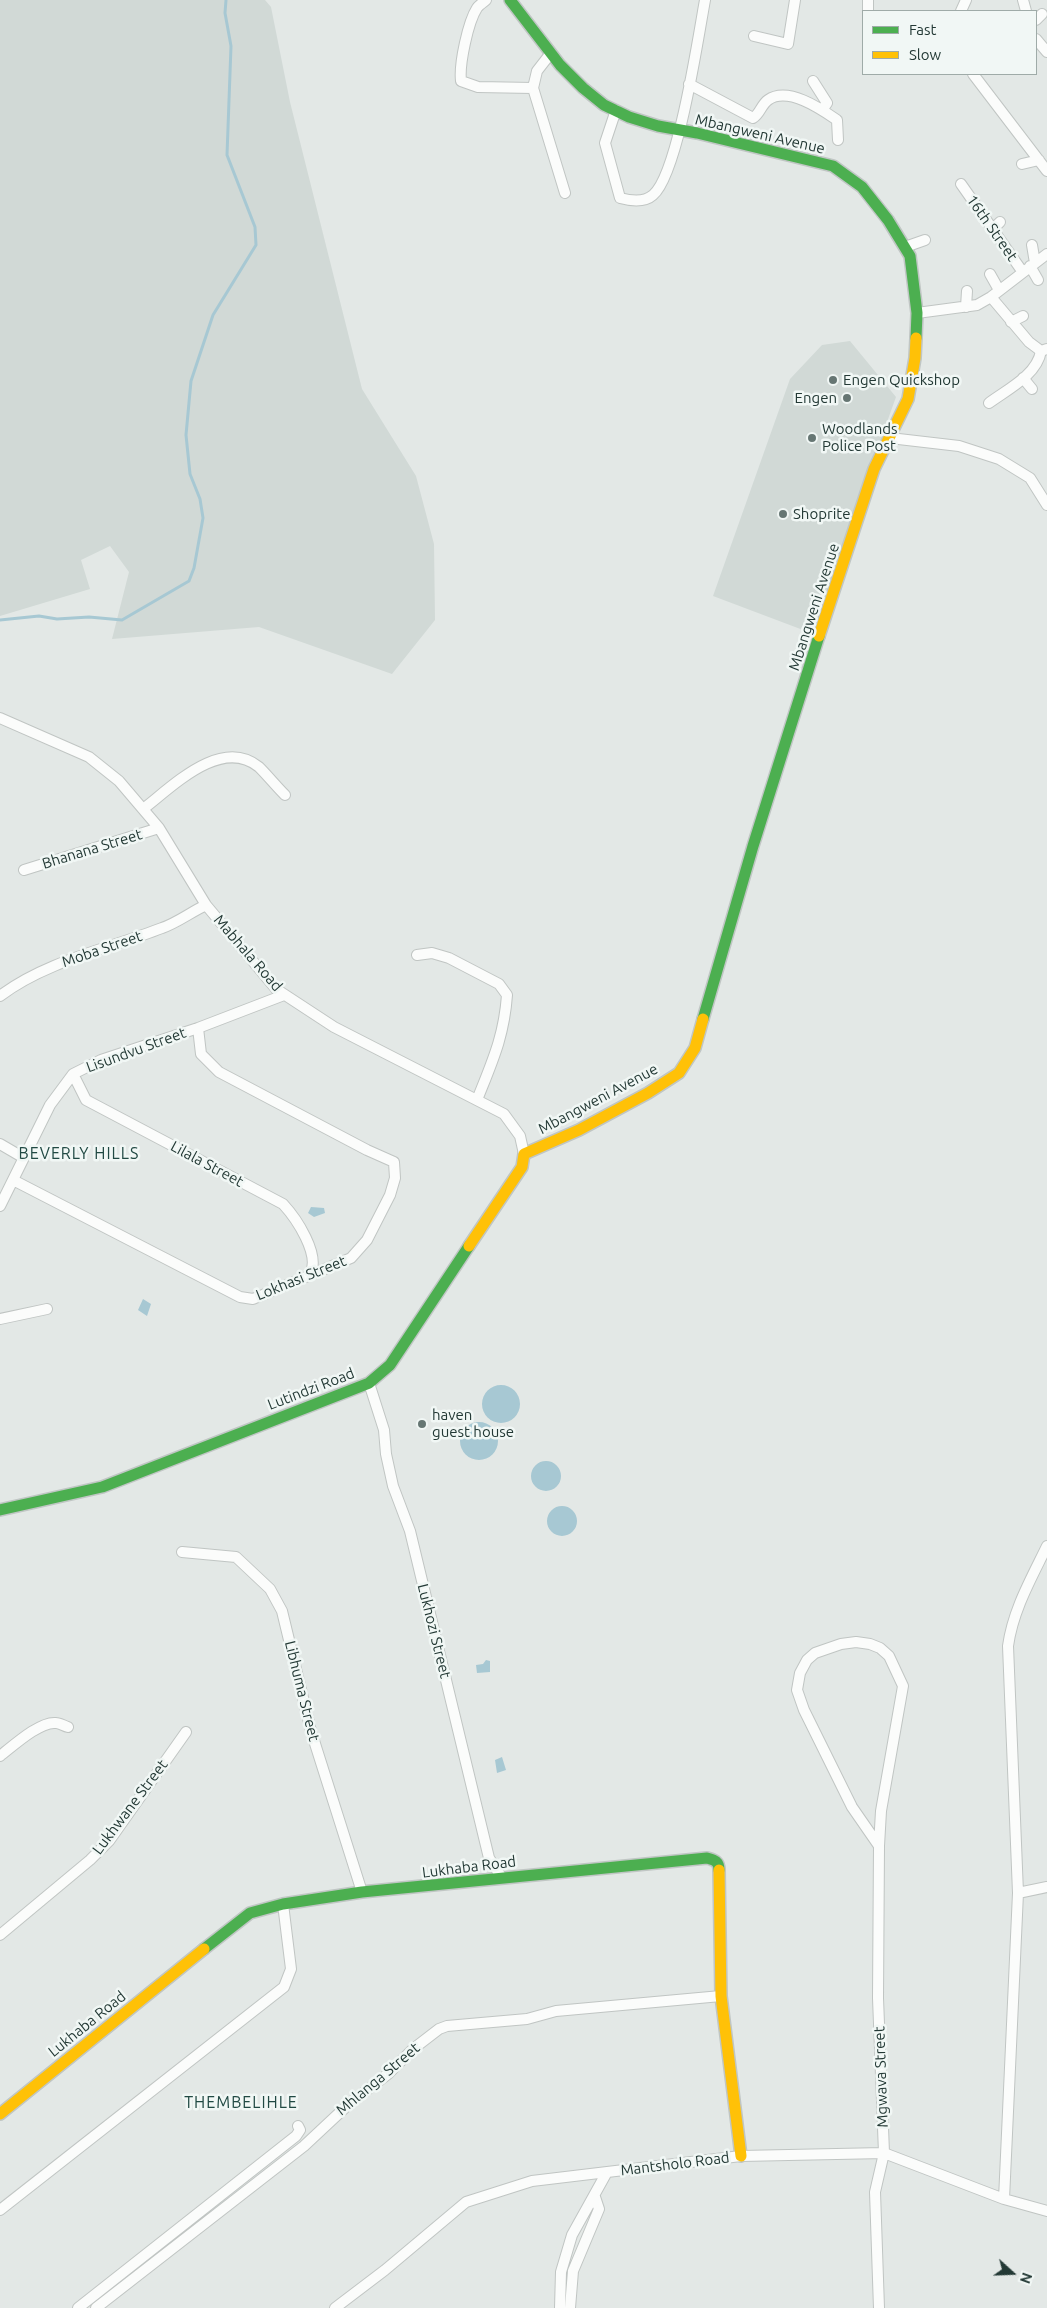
<!DOCTYPE html>
<style>
body{margin:0}
#map{position:relative;width:1047px;height:2308px;overflow:hidden;background:#e3e8e6;font-family:Ubuntu,sans-serif}
canvas{display:block}
.legend{position:absolute;left:862px;top:10px;width:175px;height:65px;box-sizing:border-box;background:#f1f7f5;border:1px solid #9faba8;margin:0;padding:6px 9px;list-style:none;font-size:15px;color:#233935}
.legend li{display:flex;align-items:center;gap:10px;height:25px}
.legend b{width:25px;border:1px solid #9faba8}
.north{position:absolute;left:987px;top:2248px;width:50px;height:50px;-webkit-text-stroke:4px #f1f7f5;paint-order:stroke;rotate:110deg;font-size:14px;font-weight:700;line-height:20px;text-align:center;color:#233935}
.north::after{content:'';display:block;margin:auto;width:18px;height:22px;background:#233935;clip-path:polygon(50% 0,100% 100%,50% 72%,0 100%)}
</style>
<div id="map">
<canvas width="1047" height="2308"></canvas>
<ul class="legend">
<li><b style="height:6px;background:#4caf50"></b>Fast</li>
<li><b style="height:6px;background:#ffc107"></b>Slow</li>
</ul>
<div class="north">N</div>
</div>
<script>
const ctx = document.querySelector('canvas').getContext('2d');
ctx.lineJoin = 'round';
function fillPath(path, color) { ctx.fillStyle = color; ctx.fill(path, 'evenodd'); }
function trace(path, color, width, dash) { ctx.strokeStyle = color; ctx.lineWidth = width; ctx.lineCap = dash ? 'butt' : 'round'; ctx.setLineDash(dash || []); ctx.stroke(path); }
function label(font, color, halo, rows, align = 'center') {
  ctx.font = font + ' Ubuntu,sans-serif'; ctx.lineWidth = 5; ctx.setLineDash([]); ctx.textBaseline = 'middle'; ctx.strokeStyle = halo; ctx.fillStyle = color; for (const [text, x, y, turn = 0] of rows) {
    ctx.save(); ctx.translate(x, y); ctx.rotate((+turn || 0) * Math.PI / 180); ctx.textAlign = isNaN(turn) ? turn : align; if (halo) ctx.strokeText(text, 0, 0); ctx.fillText(text, 0, 0); ctx.restore();
  }
}
fillPath(new Path2D(`
 M 0,0 L 265,0 L 271,7 L 290,102 L 362,389 L 416,476 L 434,544 L 435,620 L 392,674 L 259,627 L 112,639 L 129,572 L 110,546 L 81,560 L 90,589 L 0,616 Z
 M 850,341 L 896,397 L 811,633 L 713,596 L 790,379 L 822,345 Z`), '#d1d9d6');
fillPath(new Path2D(`
 M 311,1207 L 324,1208 L 325,1213 L 314,1217 L 308,1213 Z
 M 143,1299 L 151,1304 L 147,1316 L 138,1310 Z
 M482 1404a19 19 0 1 1 38 0a19 19 0 1 1-38 0Z
 M460 1441a19 19 0 1 1 38 0a19 19 0 1 1-38 0Z
 M531 1476a15 15 0 1 1 30 0a15 15 0 1 1-30 0Z
 M547 1521a15 15 0 1 1 30 0a15 15 0 1 1-30 0Z
 M 486,1660 L 490,1661 L 490,1672 L 477,1673 L 476,1665 L 483,1664 Z
 M 502,1757 L 506,1770 L 497,1773 L 495,1760 Z`), '#a7c8d3');
trace(new Path2D(`
 M 0,620 L 39,616 L 57,619 L 89,617 L 122,620 L 189,581 L 194,568 L 203,518 L 200,499 L 190,474 L 186,435 L 191,381 L 213,315 L 256,245 L 255,227 L 227,155 L 231,46 L 225,13 L 226,0`), '#a7c8d3', 3);
const street = new Path2D(`
 M 486,0 C 484,2 479,5 477,8 C 468,22 459,64 461,81 L 478,87 L 533,88
 M 1023,0 L 1026,11
 M 868,11 L 868,0
 M 961,11 L 966,0
 M 1036,20 L 1042,14
 M 754,36 L 788,44 L 795,0
 M 1036,39 L 1047,52
 M 551,53 L 537,71 L 533,88 L 565,193
 M 973,74 L 1047,171
 M 813,81 L 827,103 L 822,110
 M 689,84 L 753,118 C 760,114 761,105 768,100 C 788,86 821,109 837,120 L 838,140
 M 616,110 L 605,143 L 620,198 C 631,201 644,203 653,195 C 678,174 698,38 705,0
 M 1022,164 L 1039,160
 M 961,184 L 1022,271
 M 992,230 L 1000,222
 M 1032,245 L 1035,263
 M 905,247 L 925,240
 M 1030,266 L 1038,280
 M 990,274 L 999,290
 M 991,297 L 1029,342 L 1041,351 L 1047,349
 M 966,307 L 967,291
 M 917,313 L 977,305 L 991,297 L 1047,254
 M 1011,322 L 1023,316
 M 1023,378 L 1032,389
 M 989,403 C 1008,389 1037,375 1041,351
 M 890,438 L 959,446 L 999,459 L 1030,478 L 1047,505
 M 0,718 L 89,757 L 119,781 L 159,828 L 206,905 L 276,989 L 334,1027 L 504,1114 L 520,1136 L 524,1154
 M 143,809 C 172,787 221,736 259,767 C 268,776 276,786 285,795
 M 24,870 L 159,828
 M 417,955 L 432,953 L 449,958 L 499,984 L 507,995 C 504,1037 492,1062 477,1100
 M 0,996 C 46,961 108,949 162,928 C 177,923 191,912 206,905
 M 73,1074 L 86,1100 L 283,1204 C 296,1218 321,1255 310,1274
 M 0,1144 L 24,1158
 M 13,1180 L 240,1297 L 253,1299 L 351,1258 L 367,1240 L 390,1195 L 395,1178 L 394,1162 L 367,1150 L 219,1072 L 201,1054 L 198,1028
 M 0,1206 L 50,1105 L 73,1074 L 101,1060 L 198,1028 L 284,995
 M 0,1319 L 47,1309
 M 369,1383 L 384,1430 L 386,1454 L 393,1486 L 410,1531 L 489,1858 L 502,1878
 M 182,1552 L 236,1557 L 270,1589 L 282,1611 L 311,1731 L 362,1892
 M 0,1756 C 13,1746 40,1721 56,1723 C 60,1723 64,1726 68,1727
 M 1018,1893 L 1047,1887
 M 0,1935 L 90,1860 L 109,1841 L 186,1732
 M 1004,2199 L 1018,1893 L 1008,1646 C 1013,1610 1031,1579 1047,1546
 M 0,2210 L 284,1987 L 291,1969 L 283,1904
 M 78,2308 L 296,2136 L 300,2130 L 298,2126
 M 96,2308 L 304,2146 L 350,2103 L 388,2074 L 413,2049 L 439,2029 L 447,2026 L 527,2019 L 556,2011 L 721,1996
 M 335,2308 L 385,2270 L 466,2202 L 532,2181 L 741,2156 L 884,2153 L 1004,2199 L 1047,2211
 M 560,2308 L 561,2272 L 572,2235 L 607,2172
 M 570,2308 L 573,2271 L 599,2209 L 595,2197
 M 879,2308 L 875,2192 L 884,2153 L 878,1998 L 879,1846 L 881,1811 L 903,1686 L 889,1656 L 880,1648 L 870,1644 L 856,1642 L 841,1644 L 815,1653 L 807,1660 L 800,1673 L 797,1690 L 804,1710 L 852,1807 L 879,1846`);
const fast = new Path2D(`
 M 510,0 L 560,65 L 583,88 L 604,105 L 629,117 L 658,126 L 697,133 L 833,166 L 862,187 L 888,220 L 910,256 L 917,313 L 916,338
 M 703,1019 L 753,846 L 819,636
 M 0,1510 L 102,1487 L 369,1383 L 390,1365 L 469,1246
 M 204,1949 L 250,1913 L 283,1904 L 362,1892 L 707,1858 C 714,1860 719,1861 719,1870`);
const slow = new Path2D(`
 M 819,636 L 874,469 L 908,399 L 915,358 L 916,338
 M 469,1246 L 522,1167 L 524,1154 L 579,1130 L 648,1093 L 679,1073 L 695,1048 L 703,1019
 M 719,1870 L 721,1996 L 741,2156
 M 0,2114 L 204,1949`);
trace(street, '#c0c5c3', 12);
trace(fast, '#c0c6c4', 14);
trace(slow, '#c0c6c4', 14);
trace(street, '#fbfcfb', 10);
trace(fast, '#4caf50', 11);
trace(slow, '#ffc107', 11);
for (const [x, y, r, color] of [
 [833,380,5,"#667673"],
 [847,398,5,"#667673"],
 [812,438,5,"#667673"],
 [783,514,5,"#667673"],
 [422,1424,5,"#667673"]
]) { const dot = new Path2D(); dot.arc(x, y, r, 0, 2 * Math.PI); ctx.fillStyle = color; ctx.fill(dot); trace(dot, '#f1f7f5', 2); }
label('15px', '#233935', '#f1f7f5', [
 ["Mbangweni Avenue",760,134,13],
 ["16th Street",992,228,55],
 ["Mbangweni Avenue",814,607,-72],
 ["Bhanana Street",92,849,-17],
 ["Moba Street",102,949,-19],
 ["Mabhala Road",248,953,49],
 ["Lisundvu Street",136,1050,-20],
 ["Mbangweni Avenue",598,1099,-28],
 ["Lilala Street",207,1164,28],
 ["Lokhasi Street",301,1278,-22],
 ["Lutindzi Road",311,1389,-21],
 ["Lukhozi Street",434,1631,76],
 ["Libhuma Street",302,1691,76],
 ["Lukhwane Street",130,1807,-53],
 ["Lukhaba Road",469,1867,-7],
 ["Lukhaba Road",87,2024,-39],
 ["Mgwava Street",881,2077,-92],
 ["Mhlanga Street",378,2079,-40],
 ["Mantsholo Road",675,2164,-7]
]);
label('15px', '#233935', '#f1f7f5', [
 ["Engen Quickshop",843,380],
 ["Engen",837,398,"right"],
 ["Woodlands",822,429],
 ["Police Post",822,446],
 ["Shoprite",793,514],
 ["haven",432,1415],
 ["guest house",432,1432]
], 'left');
ctx.letterSpacing = '1px';
label('16px', '#214943', '#f1f7f5', [
 ["BEVERLY HILLS",79,1154],
 ["THEMBELIHLE",241,2103]
]);
ctx.letterSpacing = '0px';
</script>
